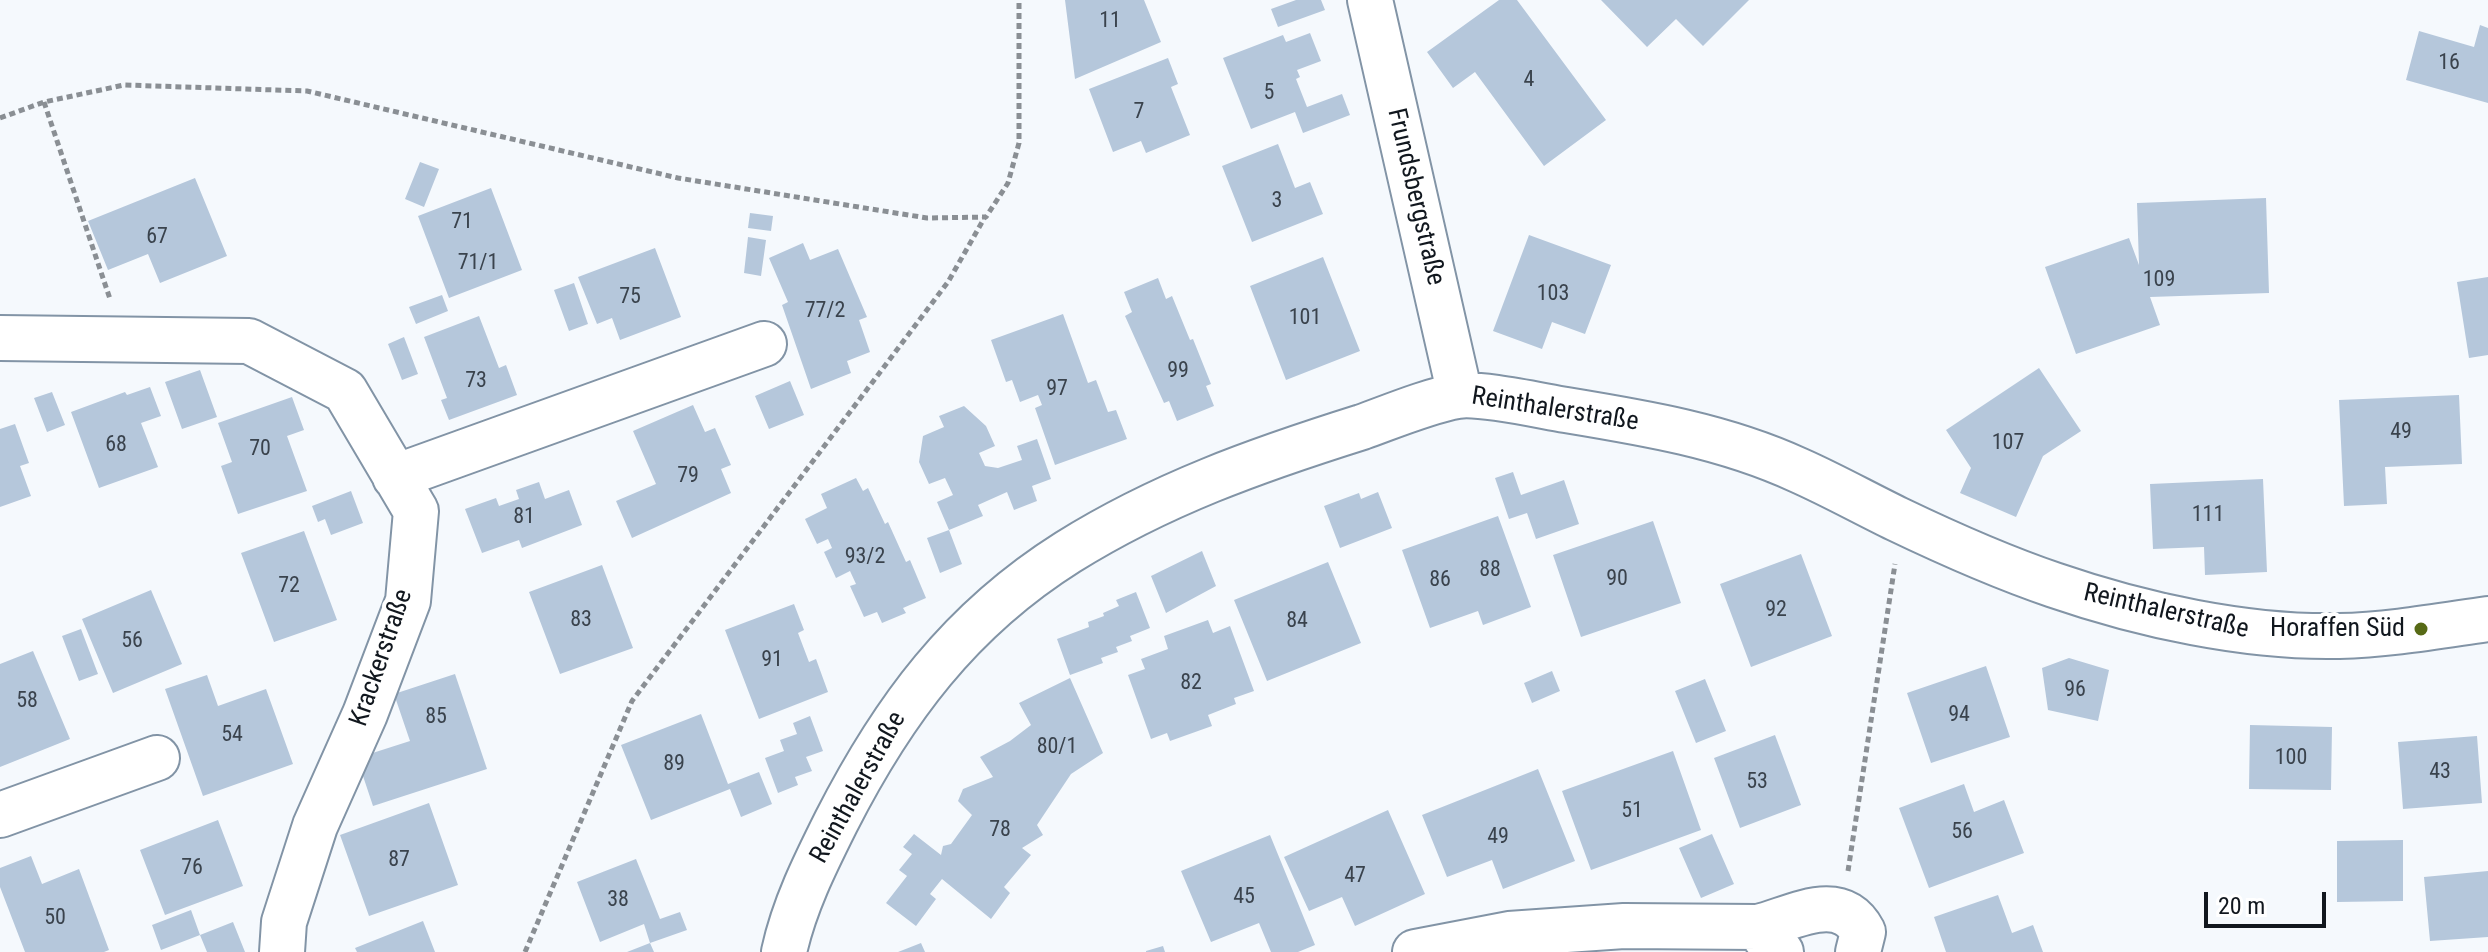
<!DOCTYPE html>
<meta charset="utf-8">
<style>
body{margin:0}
#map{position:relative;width:2488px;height:952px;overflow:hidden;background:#f5f9fd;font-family:"Roboto Condensed",sans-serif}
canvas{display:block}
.scale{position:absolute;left:2204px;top:892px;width:122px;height:36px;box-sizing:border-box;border:4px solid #11171e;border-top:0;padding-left:10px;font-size:24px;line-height:28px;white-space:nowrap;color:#11171e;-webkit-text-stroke:6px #fff;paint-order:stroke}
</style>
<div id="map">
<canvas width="2488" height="952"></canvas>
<div class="scale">20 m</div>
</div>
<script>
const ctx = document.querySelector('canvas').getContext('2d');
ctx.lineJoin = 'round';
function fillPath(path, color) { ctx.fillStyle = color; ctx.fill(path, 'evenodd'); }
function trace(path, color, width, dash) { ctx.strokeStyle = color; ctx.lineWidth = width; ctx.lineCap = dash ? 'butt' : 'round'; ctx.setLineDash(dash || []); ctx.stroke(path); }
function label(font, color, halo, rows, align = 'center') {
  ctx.font = font + ' "Roboto Condensed",sans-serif'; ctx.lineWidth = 8; ctx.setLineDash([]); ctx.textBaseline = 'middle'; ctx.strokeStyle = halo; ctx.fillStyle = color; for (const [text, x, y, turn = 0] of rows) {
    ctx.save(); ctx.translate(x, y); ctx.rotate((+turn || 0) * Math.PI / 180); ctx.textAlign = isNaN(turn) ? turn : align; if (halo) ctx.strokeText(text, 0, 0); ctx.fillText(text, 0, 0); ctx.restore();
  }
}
fillPath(new Path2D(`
 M 1065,0 L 1144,0 L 1161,42 L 1075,79 Z
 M 1296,0 L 1321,0 L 1325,10 L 1278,27 L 1271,9 Z
 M 1499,0 L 1517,0 L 1606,120 L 1544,166 L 1475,72 L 1453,88 L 1427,52 Z
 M 1601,0 L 1749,0 L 1703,46 L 1676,19 L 1647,47 Z
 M 2480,25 L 2488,28 L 2488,103 L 2406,80 L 2419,31 L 2474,47 Z
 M 1310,33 L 1321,61 L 1297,70 L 1300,77 L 1296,79 L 1307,107 L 1342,94 L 1350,115 L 1303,133 L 1295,112 L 1251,129 L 1223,58 L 1283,35 L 1286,42 Z
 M 1168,58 L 1178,84 L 1171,87 L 1190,135 L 1146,153 L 1141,141 L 1113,152 L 1089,89 Z
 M 1278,144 L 1295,188 L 1310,182 L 1323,214 L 1252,242 L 1222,166 Z
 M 420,162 L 439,169 L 424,207 L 405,199 Z
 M 195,178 L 227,256 L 160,283 L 148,254 L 108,270 L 88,221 Z
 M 491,188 L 522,270 L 449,298 L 418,216 Z
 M 2266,198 L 2269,293 L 2150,297 L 2160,325 L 2076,354 L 2045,267 L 2129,238 L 2139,265 L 2137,203 Z
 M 750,213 L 773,216 L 771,231 L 748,228 Z
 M 1529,235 L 1611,265 L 1585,334 L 1552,322 L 1542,349 L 1493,331 Z
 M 748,237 L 766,240 L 761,276 L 744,273 Z
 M 803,243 L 810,260 L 838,249 L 867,317 L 859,320 L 870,352 L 847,361 L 851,373 L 811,389 L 782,305 L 788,302 L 769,258 Z
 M 655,248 L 681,317 L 620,340 L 612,318 L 597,324 L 578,277 Z
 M 1323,257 L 1360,351 L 1286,380 L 1250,286 Z
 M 2488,277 L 2488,355 L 2469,358 L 2457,282 Z
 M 1158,278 L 1166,299 L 1172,296 L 1190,340 L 1193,339 L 1211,384 L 1206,386 L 1214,406 L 1177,421 L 1169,401 L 1164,403 L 1125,316 L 1132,312 L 1124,292 Z
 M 574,283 L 588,324 L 569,331 L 554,290 Z
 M 442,295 L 448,311 L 416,324 L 409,307 Z
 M 1063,314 L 1088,383 L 1096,380 L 1108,412 L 1116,410 L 1127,439 L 1055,465 L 1035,408 L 1042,405 L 1038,395 L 1020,402 L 1012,380 L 1006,382 L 991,340 Z
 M 479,316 L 499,368 L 506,365 L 517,395 L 449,420 L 441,400 L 447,398 L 424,337 Z
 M 404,337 L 418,374 L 402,380 L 388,344 Z
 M 2039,368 L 2081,431 L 2043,456 L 2016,517 L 1960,493 L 1971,468 L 1946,430 Z
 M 200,370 L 217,417 L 182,429 L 165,382 Z
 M 790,381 L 804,415 L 769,429 L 755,396 Z
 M 150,387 L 161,416 L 141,423 L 158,467 L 99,488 L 71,412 L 125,392 L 127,395 Z
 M 52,392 L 65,425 L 47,432 L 34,398 Z
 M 2459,395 L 2462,464 L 2385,467 L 2387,504 L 2344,506 L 2339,400 Z
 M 292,397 L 304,430 L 287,436 L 307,491 L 238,514 L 221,466 L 232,462 L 218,423 Z
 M 693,405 L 705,432 L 715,428 L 731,465 L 721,469 L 731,493 L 632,538 L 616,501 L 656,484 L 633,431 Z
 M 964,406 L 986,426 L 995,446 L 979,453 L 985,466 L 998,468 L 1022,460 L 1017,446 L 1037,439 L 1051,479 L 1032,486 L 1037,501 L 1014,510 L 1007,492 L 978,505 L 983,516 L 949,530 L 937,502 L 953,495 L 945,478 L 929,484 L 919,462 L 923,436 L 944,427 L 939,416 Z
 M 15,424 L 29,463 L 20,466 L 31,496 L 0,507 L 0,429 Z
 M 1513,472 L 1521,495 L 1564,480 L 1579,524 L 1536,539 L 1527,513 L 1509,519 L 1495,478 Z
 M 856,478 L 863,491 L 868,488 L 885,524 L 888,522 L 906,562 L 910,560 L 926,598 L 903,608 L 906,613 L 882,623 L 877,612 L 864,617 L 850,586 L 856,584 L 850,571 L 836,578 L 824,552 L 832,548 L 828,539 L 817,544 L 805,519 L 827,508 L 821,494 Z
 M 2263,479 L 2267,572 L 2205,575 L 2204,547 L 2153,549 L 2150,484 Z
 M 539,482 L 545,499 L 569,490 L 582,525 L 522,548 L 519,540 L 482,553 L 465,509 L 496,498 L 499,506 L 519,499 L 516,490 Z
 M 351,491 L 363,523 L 331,535 L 325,519 L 318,522 L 312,506 Z
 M 1378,492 L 1392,528 L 1340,548 L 1324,506 L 1359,493 L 1361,499 Z
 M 1498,516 L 1531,607 L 1483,625 L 1478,611 L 1430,628 L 1402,550 Z
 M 1653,521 L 1681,603 L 1581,637 L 1553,555 Z
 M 949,530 L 962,564 L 940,573 L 927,538 Z
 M 304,531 L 337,620 L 274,642 L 241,553 Z
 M 1202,551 L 1216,586 L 1166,613 L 1151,576 Z
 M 1801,554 L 1832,636 L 1751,667 L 1720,584 Z
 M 1328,562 L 1361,643 L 1267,681 L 1234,600 Z
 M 602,565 L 633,648 L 560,674 L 529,592 Z
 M 151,590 L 182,664 L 113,693 L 82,619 Z
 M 1136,592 L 1150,628 L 1130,636 L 1132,641 L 1116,647 L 1118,652 L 1101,658 L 1103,663 L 1070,675 L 1057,639 L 1089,627 L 1088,622 L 1104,616 L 1103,613 L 1119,606 L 1116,600 Z
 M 794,604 L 804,630 L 798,633 L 809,662 L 816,659 L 828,692 L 759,719 L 725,630 Z
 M 1208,620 L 1213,633 L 1230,626 L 1254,691 L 1234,698 L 1236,704 L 1208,715 L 1212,726 L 1170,741 L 1167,733 L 1151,739 L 1128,675 L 1145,669 L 1141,659 L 1168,649 L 1164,636 Z
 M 81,629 L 98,674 L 79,681 L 62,636 Z
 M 33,651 L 70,739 L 0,767 L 0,664 Z
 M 2069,658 L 2109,670 L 2098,721 L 2048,710 L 2042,668 Z
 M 1986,666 L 2010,737 L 1931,763 L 1907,693 Z
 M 1552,671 L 1560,691 L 1532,703 L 1524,683 Z
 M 455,674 L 487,769 L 373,806 L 357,758 L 410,741 L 394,694 Z
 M 207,675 L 218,706 L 266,689 L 293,764 L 203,796 L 165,689 Z
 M 1070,678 L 1103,753 L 1071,774 L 1037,825 L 1043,835 L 1022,848 L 1031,855 L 1004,887 L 1010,893 L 991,919 L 942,879 L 930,894 L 936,899 L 916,926 L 886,903 L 907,876 L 899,870 L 912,854 L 903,847 L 914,834 L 941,855 L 943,846 L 951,844 L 972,815 L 958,801 L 963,789 L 993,777 L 980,757 L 1010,741 L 1031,725 L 1019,703 Z
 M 1705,679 L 1726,731 L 1696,743 L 1675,691 Z
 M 701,714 L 728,784 L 759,772 L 772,804 L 741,817 L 730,789 L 651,820 L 621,745 Z
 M 810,716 L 823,751 L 806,757 L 812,771 L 795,777 L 798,785 L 778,793 L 765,758 L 784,751 L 780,740 L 797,734 L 793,723 Z
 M 2250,725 L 2332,727 L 2331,790 L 2249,789 Z
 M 1775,735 L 1801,805 L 1740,828 L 1714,758 Z
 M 2477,736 L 2482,803 L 2403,809 L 2398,742 Z
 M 1673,751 L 1701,830 L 1591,870 L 1562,791 Z
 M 1538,769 L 1575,861 L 1503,889 L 1492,860 L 1447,877 L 1422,815 Z
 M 1964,784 L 1974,812 L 2004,800 L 2024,853 L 1929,888 L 1899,808 Z
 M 429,803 L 458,885 L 369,916 L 340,835 Z
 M 1388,810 L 1425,894 L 1355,926 L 1342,897 L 1309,911 L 1284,857 Z
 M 218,820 L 243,886 L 165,915 L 140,850 Z
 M 1712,834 L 1734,884 L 1701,898 L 1679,848 Z
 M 1270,835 L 1315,945 L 1298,952 L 1271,952 L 1259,923 L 1211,942 L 1181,871 Z
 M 2403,840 L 2403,901 L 2337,902 L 2337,841 Z
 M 31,856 L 42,884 L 79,869 L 109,950 L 104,952 L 25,952 L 0,887 L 0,868 Z
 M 636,859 L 660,919 L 680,912 L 687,930 L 650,943 L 644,924 L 600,942 L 577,882 Z
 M 2488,871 L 2488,937 L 2430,941 L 2424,877 Z
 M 1998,895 L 2012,933 L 2033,925 L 2043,952 L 1946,952 L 1934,917 Z
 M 191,910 L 200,935 L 161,950 L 152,925 Z
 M 423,921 L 435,952 L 357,952 L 355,948 Z
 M 233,922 L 245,952 L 207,952 L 200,935 Z
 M 650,943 L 654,952 L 627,952 Z
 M 921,943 L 925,952 L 898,952 Z
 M 1163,946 L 1165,952 L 1146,952 L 1146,951 Z`), '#b5c7db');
const minor = new Path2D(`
 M 1370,0 L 1460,395
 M 0,338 L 249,341 L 345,391 L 416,511 L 408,601 L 365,714 L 315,826 L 284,922 L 282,952
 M 395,477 L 764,344
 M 0,815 L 157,758
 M 784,952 C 794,906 815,864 836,822 C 893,710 960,620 1068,552 C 1161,494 1257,460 1362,427 C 1390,417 1428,401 1457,396 C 1479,392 1541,406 1566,410 C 1645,423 1724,436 1798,470 C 1832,485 1864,503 1897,519 C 1947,543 2001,567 2054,585 C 2141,615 2246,638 2339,636 C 2389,635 2439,626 2488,619
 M 1415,952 L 1509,934 L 1624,926 L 1758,927
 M 1781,952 L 1773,949 L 1758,927 C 1792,919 1840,889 1863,932 L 1858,952`);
trace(minor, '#8294a6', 48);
trace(new Path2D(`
 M 44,102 L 110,299
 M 0,118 L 44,102 L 124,85 L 307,91 L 678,178 L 927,218 L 986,217 L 1008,183 L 1019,143 L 1019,0
 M 1848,871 L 1895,564
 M 525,952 L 632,701 L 948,282 L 985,217`), '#8a8f94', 5, [6, 4]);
trace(minor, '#fff', 44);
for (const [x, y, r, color] of [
 [2421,629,8,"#576a16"]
]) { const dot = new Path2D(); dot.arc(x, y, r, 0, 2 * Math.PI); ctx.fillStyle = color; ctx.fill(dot); trace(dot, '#fff', 3); }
label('22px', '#3a434d', null, [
 ["11",1110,21],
 ["16",2449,63],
 ["4",1529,80],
 ["5",1269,93],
 ["7",1139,112],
 ["3",1277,201],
 ["71",462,222],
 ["67",157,237],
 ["71/1",478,263],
 ["109",2159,280],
 ["103",1553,294],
 ["75",630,297],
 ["77/2",825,311],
 ["101",1305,318],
 ["99",1178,371],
 ["73",476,381],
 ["97",1057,389],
 ["49",2401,432],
 ["107",2008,443],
 ["68",116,445],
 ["70",260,449],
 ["79",688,476],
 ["111",2208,515],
 ["81",524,517],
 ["93/2",865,557],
 ["88",1490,570],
 ["90",1617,579],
 ["86",1440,580],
 ["72",289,586],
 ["92",1776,610],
 ["83",581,620],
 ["84",1297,621],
 ["56",132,641],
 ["91",772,660],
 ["82",1191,683],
 ["96",2075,690],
 ["58",27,701],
 ["94",1959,715],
 ["85",436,717],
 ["54",232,735],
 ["80/1",1057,747],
 ["100",2291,758],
 ["89",674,764],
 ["43",2440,772],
 ["53",1757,782],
 ["51",1632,811],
 ["78",1000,830],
 ["56",1962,832],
 ["49",1498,837],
 ["87",399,860],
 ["76",192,868],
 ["47",1355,876],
 ["45",1244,897],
 ["38",618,900],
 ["50",55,918]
]);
label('26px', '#11171e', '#fff', [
 ["Frundsbergstraße",1415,197,77],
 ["Reinthalerstraße",1555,410,9],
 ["Reinthalerstraße",2166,612,13],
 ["Krackerstraße",382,658,-71],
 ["Reinthalerstraße",859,788,-61]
]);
label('26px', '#11171e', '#fff', [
 ["Horaffen Süd",2405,629]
], 'right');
</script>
